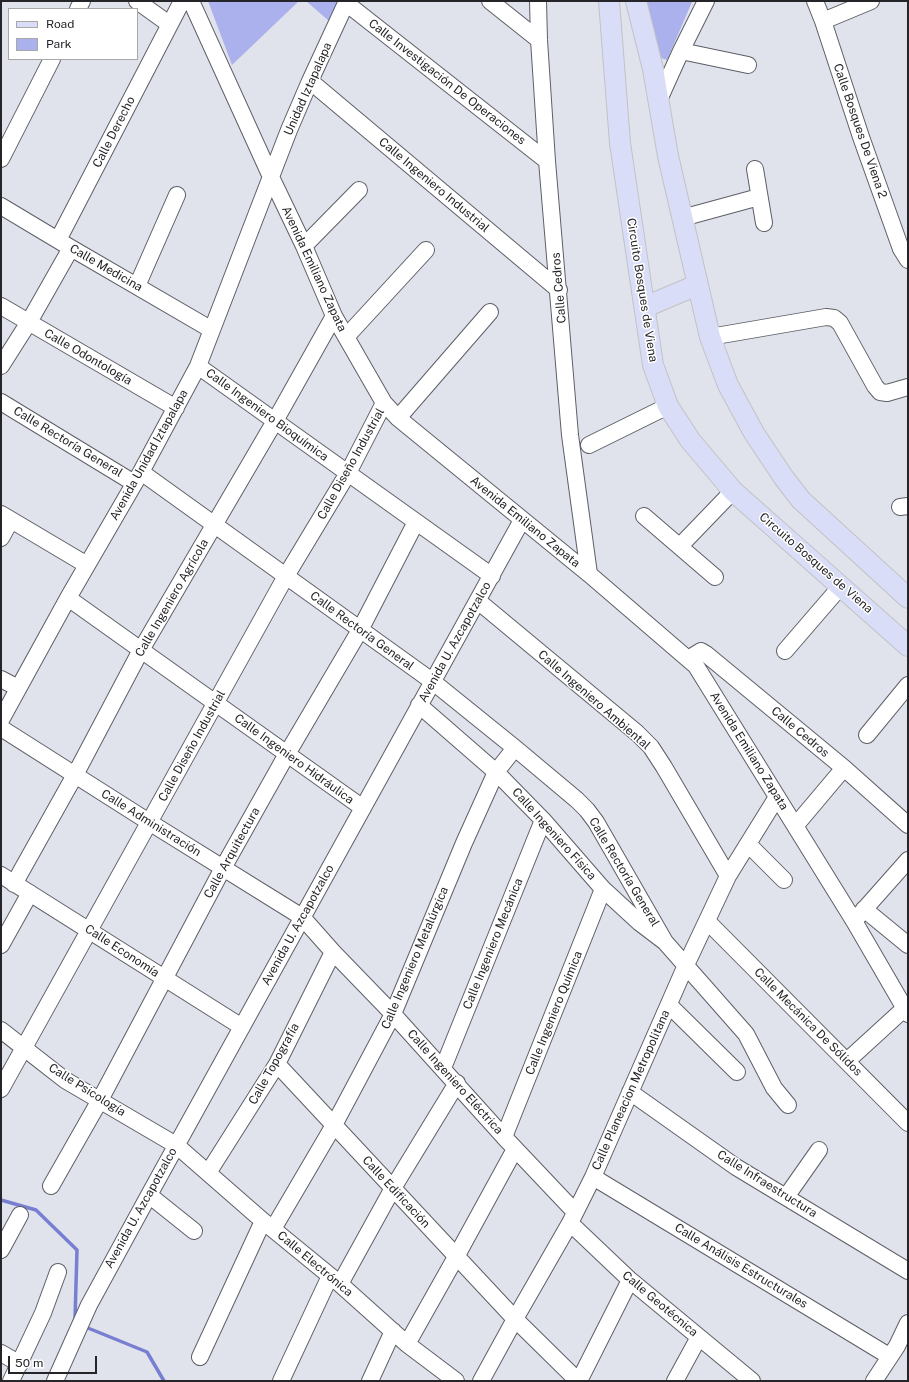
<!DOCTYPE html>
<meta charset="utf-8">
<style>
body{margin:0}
#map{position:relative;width:909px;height:1382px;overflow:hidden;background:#e1e3ec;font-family:"Public Sans",sans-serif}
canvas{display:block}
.frame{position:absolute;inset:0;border:2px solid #252529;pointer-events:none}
.legend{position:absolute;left:8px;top:8px;width:130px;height:52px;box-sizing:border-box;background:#fff;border:1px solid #a8a8a9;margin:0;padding:5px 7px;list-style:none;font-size:12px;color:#252529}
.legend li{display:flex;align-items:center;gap:8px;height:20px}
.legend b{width:20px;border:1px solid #a8a8a9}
.scale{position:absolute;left:8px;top:1356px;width:89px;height:18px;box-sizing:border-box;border:2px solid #252529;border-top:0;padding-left:5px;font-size:12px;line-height:14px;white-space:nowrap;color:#252529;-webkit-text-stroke:3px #fff;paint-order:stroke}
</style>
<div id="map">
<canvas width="909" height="1382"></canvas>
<div class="frame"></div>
<ul class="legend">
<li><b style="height:5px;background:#d9ddf8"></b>Road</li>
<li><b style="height:11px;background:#aab1ec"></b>Park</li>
</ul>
<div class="scale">50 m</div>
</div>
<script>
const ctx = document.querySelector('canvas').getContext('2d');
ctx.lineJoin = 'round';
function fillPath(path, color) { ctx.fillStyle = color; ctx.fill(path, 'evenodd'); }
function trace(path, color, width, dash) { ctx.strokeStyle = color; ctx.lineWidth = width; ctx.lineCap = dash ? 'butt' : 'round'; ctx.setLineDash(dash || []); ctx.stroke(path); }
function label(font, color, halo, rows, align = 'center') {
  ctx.font = font + ' "Public Sans",sans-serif'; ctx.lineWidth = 3; ctx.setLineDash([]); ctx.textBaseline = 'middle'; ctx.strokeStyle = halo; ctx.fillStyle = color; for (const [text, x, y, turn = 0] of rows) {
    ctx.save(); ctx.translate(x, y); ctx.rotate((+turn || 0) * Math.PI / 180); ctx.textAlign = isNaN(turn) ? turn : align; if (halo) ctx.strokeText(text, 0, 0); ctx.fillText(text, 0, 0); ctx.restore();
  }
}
fillPath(new Path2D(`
 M 208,1 L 299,1 L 232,65 Z
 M 306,1 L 339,1 L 329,21 Z
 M 645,1 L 692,2 L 667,60 L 658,57 Z`), '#aab1ec');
trace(new Path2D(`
 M 1,1200 L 36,1210 L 77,1250 L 75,1319
 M 83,1326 L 147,1352 L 164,1381`), '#787fd2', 3.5);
const minor = new Path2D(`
 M 137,1 L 169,24
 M 191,1 L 271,177 L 304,246 L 334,316 L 384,403 L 398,418 L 589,574 L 696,666 L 854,921 L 908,1014
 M 490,1 L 539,40
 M 538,1 L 539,40 L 547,161 L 570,435 L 589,574
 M 815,1 L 823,21 L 861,137 L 901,249 L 908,260
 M 346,3 L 547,161
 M 78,9 L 82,1
 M 823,21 L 871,1
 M 681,51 L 748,65
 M 310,81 L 559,290
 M 658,102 L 681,51 L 706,1
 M 1,159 L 52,59
 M 755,169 L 764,223
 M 1,206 L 71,248 L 212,330
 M 682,218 L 759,197
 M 58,240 L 182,1
 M 304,246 L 359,190
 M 137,286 L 177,195
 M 1,306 L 176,408
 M 346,337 L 426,250
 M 710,337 L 826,317 L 834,318 L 840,323 L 875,386 L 880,392 L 887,393 L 908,387
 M 1,366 L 29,322 L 71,248
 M 198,366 L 492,576
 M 1,402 L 134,483
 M 398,418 L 490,312
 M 589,445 L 668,406
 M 141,472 L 432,681 L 515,748 L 577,800 L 587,810 L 596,822 L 665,942
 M 900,507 L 908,506
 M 1,514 L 87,565
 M 644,516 L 715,577
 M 1,538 L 11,520
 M 680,546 L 733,491
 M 68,598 L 363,808
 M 478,601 L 637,733 L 651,747 L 664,767 L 728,876
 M 785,651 L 841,586
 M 688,659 L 701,651 L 706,654 L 844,768 L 908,825
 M 1,679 L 18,688
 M 419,705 L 496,772 L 543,820 L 603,889 L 640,923 L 665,942 L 746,1034 L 774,1088 L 788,1105
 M 1,720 L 68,598 L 141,472 L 198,366 L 289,130 L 310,81 L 347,1
 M 1,728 L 149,822 L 302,917 L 333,952 L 393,1014 L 504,1137 L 575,1212
 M 867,735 L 908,685
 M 796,825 L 844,768
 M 748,844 L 784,880
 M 1,875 L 242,1027
 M 14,884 L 75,775 L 141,650 L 275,421 L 334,316
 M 864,909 L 908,945
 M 707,921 L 908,1123
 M 854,921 L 908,860
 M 1,945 L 30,893
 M 669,1005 L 737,1072
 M 1,1030 L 65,1080 L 176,1145 L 263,1221 L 340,1284 L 407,1344 L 456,1381
 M 847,1061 L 905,1008
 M 277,1064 L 515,1319 L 578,1381
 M 443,1068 L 543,820
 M 1,1089 L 286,576 L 348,473 L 384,403
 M 630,1092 L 736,1167 L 908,1271
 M 504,1137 L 603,889
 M 208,1173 L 277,1064 L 333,952
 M 593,1177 L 889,1356
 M 51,1186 L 100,1100 L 223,868 L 287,754 L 360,630 L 416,522
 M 149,1195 L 194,1231
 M 786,1197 L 819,1150
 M 570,1223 L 630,1280 L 752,1381
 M 273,1229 L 334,1125 L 393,1014 L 464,843 L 496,772 L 515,748
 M 1,1250 L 20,1215
 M 340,1284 L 393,1188 L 457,1083
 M 407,1344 L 456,1257 L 515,1149
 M 1,1353 L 20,1364
 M 200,1357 L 263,1221
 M 11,1381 L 43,1313 L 58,1272
 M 55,1381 L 89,1305 L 149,1195 L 522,520
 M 281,1381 L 330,1276
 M 370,1381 L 393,1331
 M 481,1381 L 515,1319 L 570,1223 L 593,1177 L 686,965 L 728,876 L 777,797
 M 579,1381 L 630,1280
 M 675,1381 L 699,1337
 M 874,1381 L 897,1346 L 908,1323`);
const major = new Path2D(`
 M 609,1 L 620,143 L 653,365 L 668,406 L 690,440 L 733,491 L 908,646
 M 636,1 L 653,69 L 668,156 L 710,337 L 728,385 L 754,433 L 784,478 L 801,500 L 908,598
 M 645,307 L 697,285`);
trace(minor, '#5d5f67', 18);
trace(major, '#c2c2c3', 22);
trace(minor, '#fff', 16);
trace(major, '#d9ddf8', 20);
label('12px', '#252529', '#fff', [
 ["Calle Investigación De Operaciones",447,82,38],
 ["Unidad Iztapalapa",308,89,-66],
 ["Calle Bosques De Viena 2",860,131,71],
 ["Calle Derecho",114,132,-63],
 ["Calle Ingeniero Industrial",434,185,40],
 ["Calle Medicina",106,268,30],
 ["Avenida Emiliano Zapata",314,269,65],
 ["Calle Cedros",559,288,-95],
 ["Circuito Bosques de Viena",642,290,81],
 ["Calle Odontología",88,357,30],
 ["Calle Ingeniero Bioquímica",267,415,36],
 ["Calle Rectoría General",68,442,31],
 ["Avenida Unidad Iztapalapa",149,455,-61],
 ["Calle Diseño Industrial",351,464,-61],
 ["Avenida Emiliano Zapata",525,522,39],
 ["Circuito Bosques de Viena",816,563,41],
 ["Calle Ingeniero Agrícola",172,598,-60],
 ["Calle Rectoría General",362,631,36],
 ["Avenida U. Azcapotzalco",455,642,-61],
 ["Calle Ingeniero Ambiental",594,700,41],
 ["Calle Cedros",800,732,40],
 ["Calle Diseño Industrial",192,746,-61],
 ["Avenida Emiliano Zapata",749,751,58],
 ["Calle Ingeniero Hidráulica",294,759,36],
 ["Calle Administración",151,823,32],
 ["Calle Ingeniero Física",554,834,48],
 ["Calle Arquitectura",232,853,-61],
 ["Calle Rectoría General",624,872,59],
 ["Avenida U. Azcapotzalco",298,925,-61],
 ["Calle Ingeniero Mecánica",493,944,-68],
 ["Calle Economía",122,951,33],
 ["Calle Ingeniero Metalúrgica",415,958,-67],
 ["Calle Ingeniero Química",554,1013,-68],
 ["Calle Mecánica De Sólidos",808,1022,45],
 ["Calle Topografía",274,1064,-61],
 ["Calle Ingeniero Eléctrica",455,1082,48],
 ["Calle Psicología",87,1090,32],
 ["Calle Planeacion Metropolitana",631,1090,-66],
 ["Calle Infraestructura",767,1184,32],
 ["Calle Edificación",396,1192,47],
 ["Avenida U. Azcapotzalco",141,1208,-61],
 ["Calle Electrónica",315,1264,40],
 ["Calle Análisis Estructurales",741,1266,31],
 ["Calle Geotécnica",660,1304,40]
]);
</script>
